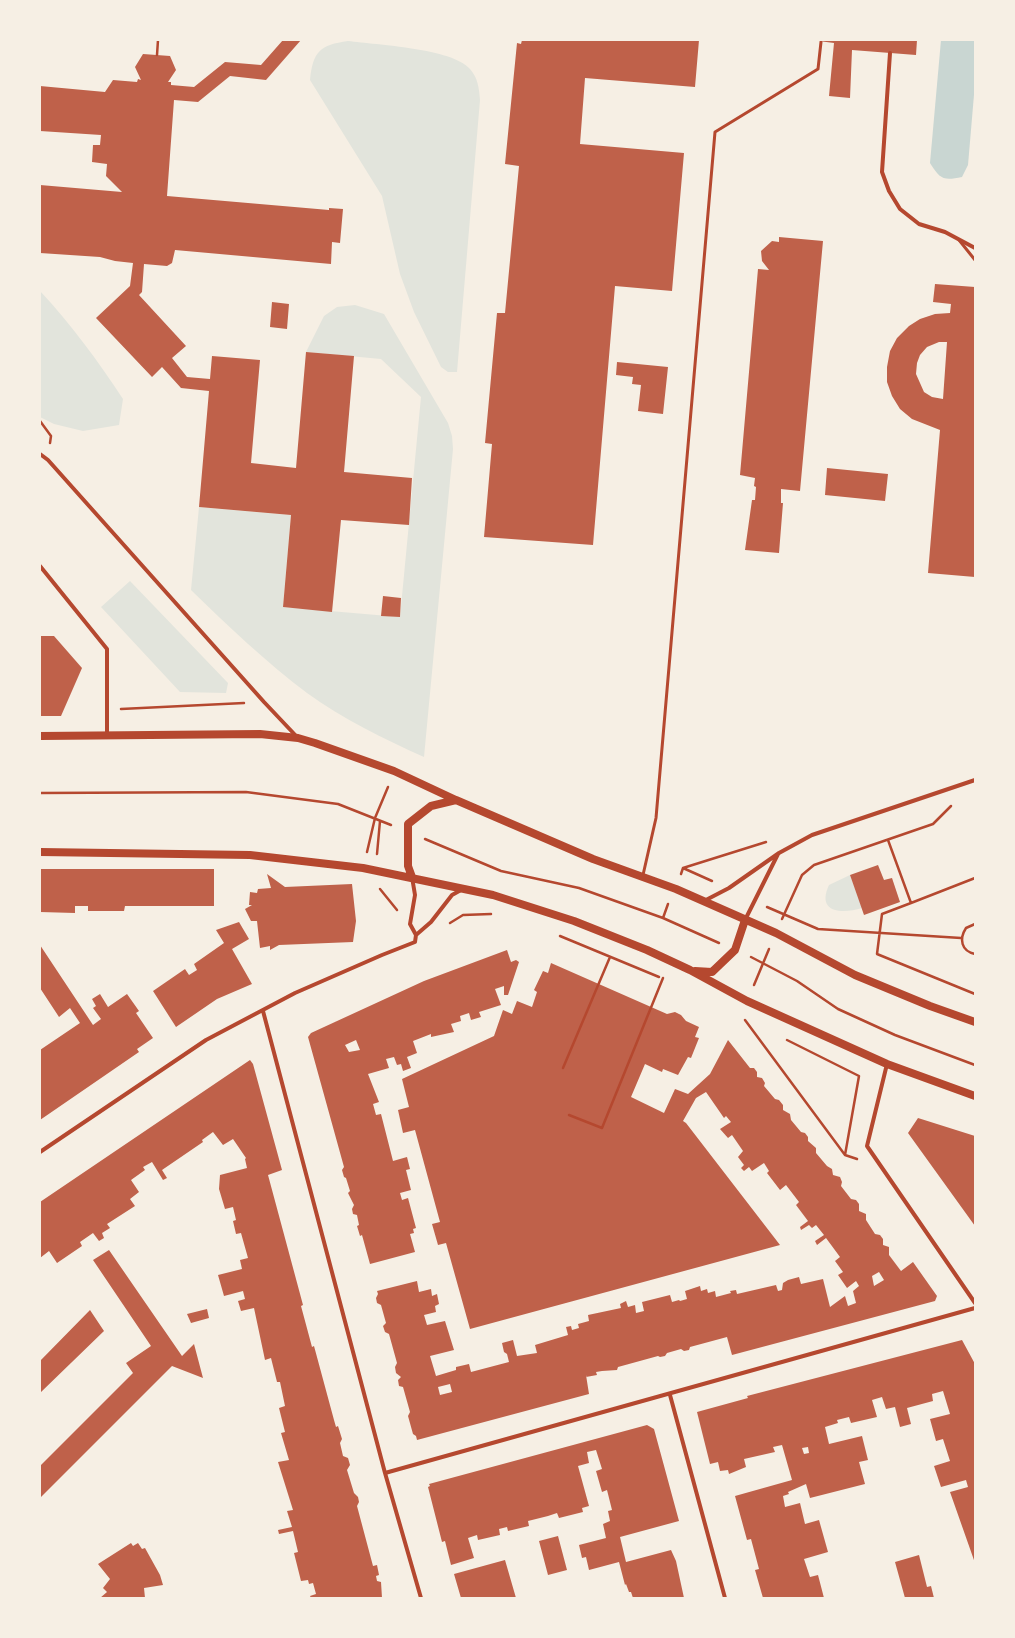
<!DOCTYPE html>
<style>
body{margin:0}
#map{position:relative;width:1015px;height:1638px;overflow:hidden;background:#f6efe4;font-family:Lato,sans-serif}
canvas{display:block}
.frame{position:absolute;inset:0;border:41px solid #f6efe4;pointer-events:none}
</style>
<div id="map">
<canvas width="1015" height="1638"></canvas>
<div class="frame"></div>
</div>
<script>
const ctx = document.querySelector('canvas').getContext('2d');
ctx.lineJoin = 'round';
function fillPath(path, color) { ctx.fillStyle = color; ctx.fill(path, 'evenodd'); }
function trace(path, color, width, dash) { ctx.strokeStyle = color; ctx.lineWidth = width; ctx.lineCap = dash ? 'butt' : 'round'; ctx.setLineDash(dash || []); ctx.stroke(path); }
fillPath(new Path2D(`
 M 348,41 C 377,45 452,48 470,69 C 478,78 479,88 480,100 L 457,372 L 448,372 L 441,367 L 414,312 L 400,274 L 382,196 L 310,80 C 313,51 320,45 348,41 Z
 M 40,291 C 71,324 98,361 123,399 L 119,425 L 83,431 L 54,424 L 40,417 Z
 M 355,305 L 384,314 L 448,423 L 452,436 L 453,449 L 424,757 C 384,739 343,719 307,693 C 266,662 228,626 191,590 L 199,507 L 291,515 L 283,607 L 400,617 L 421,397 L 381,359 L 306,352 L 324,316 L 337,307 Z
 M 130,581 L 228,683 L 226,693 L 180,692 L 101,607 Z
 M 850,875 L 862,908 C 842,914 816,913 829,885 Z`), '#e2e4dc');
fillPath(new Path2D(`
 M 941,40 L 975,40 L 975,83 L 968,165 L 962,177 C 943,181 940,179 930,163 Z`), '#c9d6d2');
fillPath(new Path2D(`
 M 283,40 L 301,40 L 266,80 L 230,76 L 198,102 L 174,100 L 167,196 L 329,210 L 329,208 L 343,209 L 340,243 L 332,242 L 331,264 L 175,250 L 172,263 L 167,266 L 144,264 L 142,292 L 139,295 L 186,346 L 172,358 L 187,377 L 210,379 L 212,356 L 260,360 L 251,463 L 296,468 L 306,352 L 354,356 L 344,472 L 412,478 L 409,525 L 341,520 L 332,612 L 283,607 L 291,515 L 199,507 L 209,391 L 181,388 L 162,367 L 152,377 L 96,318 L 130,286 L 133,263 L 115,261 L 100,257 L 40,253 L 40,185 L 122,192 L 106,176 L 107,164 L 92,162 L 93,145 L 100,145 L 101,135 L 40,131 L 40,86 L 105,92 L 113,80 L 137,82 L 138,79 L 141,80 L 135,67 L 143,54 L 170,56 L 176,70 L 168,82 L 171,82 L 171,85 L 194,87 L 225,62 L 261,65 Z
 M 522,40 L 699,40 L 695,87 L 585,78 L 580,144 L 684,153 L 672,291 L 615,286 L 593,545 L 484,537 L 492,444 L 485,443 L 497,313 L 505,313 L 519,166 L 505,164 L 517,43 L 521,44 Z
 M 811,40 L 917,40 L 916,55 L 852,50 L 850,98 L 829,96 L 834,43 Z
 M 779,237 L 823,241 L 800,491 L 781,489 L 781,503 L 783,503 L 779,553 L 745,550 L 752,500 L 755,500 L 756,487 L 754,486 L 755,478 L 740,475 L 758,269 L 769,270 L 762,261 L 761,251 L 772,241 L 779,242 Z
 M 935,284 L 975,287 L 975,577 L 928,573 L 940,430 L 912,419 L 900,409 L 892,396 L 887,382 L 887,367 L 890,351 L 897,338 L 909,326 L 920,319 L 935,314 L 950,313 L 951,304 L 933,302 ZM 939,342 L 947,342 L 943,399 L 932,397 L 924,392 L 916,374 L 917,363 L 920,355 L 927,347 Z
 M 272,302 L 289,304 L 287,329 L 270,327 Z
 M 617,362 L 668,367 L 663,414 L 638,411 L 641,385 L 632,384 L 633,377 L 616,375 Z
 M 827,468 L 888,474 L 885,501 L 825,495 Z
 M 383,596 L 401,598 L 400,617 L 381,616 Z
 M 40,636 L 54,636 L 82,668 L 61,716 L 40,716 Z
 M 878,865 L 884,880 L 892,878 L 900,902 L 864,915 L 850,875 Z
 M 40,869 L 214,869 L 214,906 L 125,906 L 124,911 L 88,911 L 88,906 L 75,906 L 75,913 L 40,912 Z
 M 267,874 L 285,887 L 352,884 L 356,921 L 353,942 L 279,945 L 270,950 L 270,946 L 260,948 L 257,921 L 251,921 L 245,909 L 252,905 L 249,905 L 250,892 L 257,893 L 258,889 L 271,888 Z
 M 239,922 L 249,939 L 232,949 L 252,984 L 217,999 L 176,1027 L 153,991 L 185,969 L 189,975 L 197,970 L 194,964 L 224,943 L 216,930 Z
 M 40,945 L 93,1025 L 101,1019 L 93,1008 L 96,1006 L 92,999 L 100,994 L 108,1007 L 127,994 L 139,1011 L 136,1013 L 153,1038 L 137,1049 L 139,1052 L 40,1120 L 40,1050 L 80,1023 L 70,1008 L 59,1017 L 40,988 Z
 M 507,950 L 511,962 L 516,960 L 519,962 L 508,995 L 504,995 L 504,986 L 495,989 L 501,1005 L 479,1012 L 481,1017 L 471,1020 L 469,1013 L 460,1016 L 461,1021 L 451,1024 L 454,1032 L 431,1037 L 431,1034 L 413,1041 L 417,1053 L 407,1057 L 411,1068 L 403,1071 L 401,1064 L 397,1065 L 394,1057 L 386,1059 L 389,1068 L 368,1074 L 379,1102 L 373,1104 L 376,1115 L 381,1114 L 393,1161 L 407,1157 L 410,1169 L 406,1170 L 411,1190 L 400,1193 L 402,1200 L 408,1198 L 416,1228 L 413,1229 L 414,1233 L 410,1234 L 415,1252 L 370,1264 L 362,1235 L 360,1236 L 357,1226 L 359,1225 L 357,1215 L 353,1214 L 352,1209 L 354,1205 L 348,1193 L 350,1191 L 346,1178 L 344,1177 L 342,1170 L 344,1167 L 308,1037 L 311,1033 L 424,981 ZM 356,1040 L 360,1050 L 349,1052 L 345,1045 Z
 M 551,963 L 667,1014 L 675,1012 L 681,1015 L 686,1021 L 699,1027 L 695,1037 L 699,1038 L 691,1058 L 688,1057 L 678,1075 L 663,1069 L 662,1072 L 645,1064 L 631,1097 L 664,1113 L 675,1089 L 688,1094 L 710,1074 L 728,1040 L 750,1068 L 754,1068 L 757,1072 L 757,1077 L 762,1078 L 765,1083 L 764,1086 L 775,1099 L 779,1100 L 783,1105 L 783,1110 L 790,1114 L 791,1120 L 801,1132 L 805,1133 L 808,1137 L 808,1141 L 816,1148 L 816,1153 L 827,1166 L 832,1169 L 833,1175 L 840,1177 L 842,1182 L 841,1186 L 851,1199 L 856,1200 L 859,1204 L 859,1211 L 866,1214 L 866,1220 L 875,1234 L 880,1235 L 883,1239 L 883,1245 L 889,1247 L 889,1255 L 901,1271 L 913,1262 L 937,1296 L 935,1301 L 732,1355 L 727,1337 L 690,1347 L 689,1350 L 684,1351 L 681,1349 L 667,1353 L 665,1356 L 660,1357 L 658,1356 L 618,1367 L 617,1370 L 602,1371 L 596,1372 L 597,1375 L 586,1377 L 586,1375 L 589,1394 L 417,1440 L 416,1436 L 413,1434 L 408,1416 L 410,1412 L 403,1387 L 399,1386 L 398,1380 L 401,1377 L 396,1373 L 395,1367 L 397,1363 L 389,1334 L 385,1332 L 383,1326 L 386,1323 L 381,1305 L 377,1303 L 376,1298 L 378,1294 L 377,1291 L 417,1281 L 419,1292 L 431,1289 L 432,1296 L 437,1294 L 439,1304 L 435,1306 L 436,1312 L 424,1315 L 427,1325 L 445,1321 L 454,1350 L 430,1356 L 436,1376 L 456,1370 L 456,1367 L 469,1364 L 471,1372 L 509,1362 L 507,1354 L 504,1352 L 502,1343 L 513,1340 L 517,1356 L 537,1353 L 535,1345 L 568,1335 L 566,1327 L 571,1326 L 572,1330 L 579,1328 L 578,1324 L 589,1321 L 588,1315 L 621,1308 L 620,1304 L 626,1301 L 628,1307 L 635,1305 L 636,1313 L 644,1311 L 642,1302 L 670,1295 L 672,1302 L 679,1300 L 680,1301 L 687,1299 L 685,1291 L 700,1286 L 701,1291 L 707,1289 L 708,1293 L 715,1291 L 716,1297 L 731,1293 L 730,1291 L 736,1290 L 737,1294 L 776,1285 L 778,1291 L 782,1290 L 783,1283 L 788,1280 L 799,1277 L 801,1284 L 823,1279 L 830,1307 L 845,1296 L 848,1306 L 856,1303 L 853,1291 L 859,1286 L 856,1281 L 847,1288 L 838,1275 L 843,1272 L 835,1261 L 840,1257 L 826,1238 L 817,1245 L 815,1241 L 824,1235 L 816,1225 L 812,1228 L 809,1225 L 801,1230 L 800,1227 L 808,1221 L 796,1205 L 799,1202 L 786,1185 L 780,1190 L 767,1173 L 769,1171 L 764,1163 L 752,1171 L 749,1167 L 744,1171 L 741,1168 L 744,1165 L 738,1157 L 743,1151 L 732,1135 L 728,1138 L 720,1129 L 731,1122 L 726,1116 L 724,1118 L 706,1092 L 696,1098 L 683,1121 L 686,1123 L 780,1245 L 470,1329 L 446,1243 L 438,1245 L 432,1224 L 440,1222 L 415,1130 L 403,1133 L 398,1110 L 409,1107 L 402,1079 L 494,1036 L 503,1010 L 512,1014 L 517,1001 L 532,1007 L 537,992 L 534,990 L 543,971 L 548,973 ZM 879,1272 L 884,1280 L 874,1286 L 872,1276 ZM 450,1384 L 452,1392 L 440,1395 L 438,1387 Z
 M 250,1060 L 253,1064 L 282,1170 L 268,1175 L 303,1305 L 301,1306 L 312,1347 L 314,1346 L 334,1420 L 336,1427 L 338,1426 L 342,1439 L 340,1443 L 343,1456 L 348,1458 L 350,1465 L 347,1470 L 354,1493 L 358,1497 L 359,1502 L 357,1506 L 373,1566 L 377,1565 L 379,1575 L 376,1576 L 377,1581 L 381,1582 L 382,1598 L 311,1598 L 310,1596 L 316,1594 L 313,1583 L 309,1584 L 308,1580 L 301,1581 L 294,1553 L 298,1552 L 293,1531 L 279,1534 L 278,1530 L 292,1527 L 287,1511 L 293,1510 L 278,1462 L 289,1460 L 281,1433 L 285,1432 L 279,1408 L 285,1406 L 280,1382 L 277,1382 L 271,1358 L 265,1360 L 254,1308 L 241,1311 L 238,1301 L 245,1299 L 243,1291 L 224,1296 L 218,1275 L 242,1269 L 240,1260 L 248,1258 L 241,1233 L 236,1234 L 233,1221 L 236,1220 L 233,1207 L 225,1209 L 219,1189 L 220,1175 L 247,1168 L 245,1159 L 246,1158 L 233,1139 L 223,1145 L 213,1132 L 202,1140 L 203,1142 L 162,1170 L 167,1178 L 163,1180 L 152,1162 L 143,1167 L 145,1170 L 131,1180 L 139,1192 L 130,1199 L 135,1206 L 107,1224 L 110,1228 L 102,1233 L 104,1238 L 99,1241 L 93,1233 L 80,1242 L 82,1246 L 57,1263 L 49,1251 L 40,1258 L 40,1202 Z
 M 918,1118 L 975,1136 L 975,1226 L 908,1133 Z
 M 109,1250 L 182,1356 L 194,1344 L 203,1378 L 172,1366 L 40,1498 L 40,1466 L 133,1373 L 126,1363 L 151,1346 L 93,1260 Z
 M 207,1309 L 209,1318 L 191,1323 L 187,1314 Z
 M 90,1310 L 104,1331 L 40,1393 L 40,1361 Z
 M 962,1340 L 975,1364 L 975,1563 L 950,1492 L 968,1487 L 966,1480 L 941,1487 L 934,1466 L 950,1461 L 943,1439 L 936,1441 L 930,1419 L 950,1414 L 943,1391 L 932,1394 L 933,1401 L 907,1408 L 911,1424 L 900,1427 L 895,1407 L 886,1409 L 882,1397 L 872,1400 L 877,1417 L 851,1423 L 849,1417 L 837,1420 L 838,1423 L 825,1427 L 829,1444 L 862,1436 L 868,1460 L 859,1462 L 865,1484 L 810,1498 L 806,1484 L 788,1492 L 789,1494 L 783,1496 L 785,1507 L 800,1503 L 805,1524 L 819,1520 L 828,1552 L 804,1559 L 810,1577 L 818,1575 L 824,1598 L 763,1598 L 755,1570 L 759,1569 L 751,1539 L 747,1540 L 735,1496 L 792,1480 L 782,1445 L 773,1447 L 775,1452 L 744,1459 L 746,1467 L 729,1474 L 728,1470 L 720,1471 L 718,1462 L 710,1464 L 697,1412 L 748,1398 L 747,1396 ZM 808,1447 L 809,1453 L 804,1454 L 802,1448 Z
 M 647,1425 L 654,1429 L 679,1521 L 620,1537 L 626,1562 L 671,1550 L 676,1561 L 684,1598 L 633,1598 L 631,1592 L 629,1592 L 626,1584 L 625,1585 L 619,1562 L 589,1570 L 586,1557 L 582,1558 L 579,1545 L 606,1538 L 603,1524 L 610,1521 L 608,1511 L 612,1510 L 607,1490 L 602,1492 L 596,1471 L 602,1469 L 596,1450 L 587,1452 L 589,1463 L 578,1466 L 589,1506 L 582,1508 L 583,1512 L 559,1518 L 557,1513 L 548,1516 L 528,1521 L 529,1526 L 508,1531 L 507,1527 L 499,1529 L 500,1535 L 478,1540 L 477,1535 L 468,1538 L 474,1558 L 451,1565 L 445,1541 L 442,1542 L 428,1487 L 430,1486 L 429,1484 Z
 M 558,1536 L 567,1570 L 548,1575 L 539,1541 Z
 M 131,1543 L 133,1546 L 138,1543 L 142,1549 L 145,1548 L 160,1575 L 163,1585 L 144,1588 L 145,1598 L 100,1598 L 107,1592 L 103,1588 L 110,1579 L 98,1564 Z
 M 919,1555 L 927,1587 L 931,1586 L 934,1598 L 905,1598 L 895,1562 Z
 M 505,1560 L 516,1598 L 461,1598 L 454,1574 Z`), '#bf614a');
trace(new Path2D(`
 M 157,55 L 158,40
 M 40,421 L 51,436 L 50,443
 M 121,709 L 244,703
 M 40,793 L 246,792 L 338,804 L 391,825
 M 425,839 L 501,871 L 579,888 L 663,918 L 719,943
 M 888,840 L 911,903 L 975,878
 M 367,852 L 375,818 L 388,787
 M 377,854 L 380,821
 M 683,868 L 712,881
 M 681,874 L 683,868 L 766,842
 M 380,889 L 397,910
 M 911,903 L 882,914 L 877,954 L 975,994
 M 767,907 L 818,929 L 961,938
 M 663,918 L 668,904
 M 782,919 L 802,875 L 814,865 L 933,824 L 951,806
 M 450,923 L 463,915 L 491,914
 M 975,924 L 966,928 C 959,939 961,951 975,954
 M 560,936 L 659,977
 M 751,957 L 797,981 L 838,1009 L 895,1035 L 975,1065
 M 754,985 L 769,949
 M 745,1020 L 845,1155 L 857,1159
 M 787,1040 L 859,1076 L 845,1155
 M 563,1068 L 610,957
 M 569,1115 L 602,1128 L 663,978`), '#b5482f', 2.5);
trace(new Path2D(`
 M 959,240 L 975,260
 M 643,875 L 656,818 L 715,132 L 818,69 L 821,42`), '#b5482f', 3);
trace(new Path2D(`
 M 890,53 L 882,172 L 889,191 L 900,209 L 919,224 L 945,232 L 975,248
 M 40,454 L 48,460 L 264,702 L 298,738
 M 40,566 L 107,649 L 107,735
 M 412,877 L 415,895 L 410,924 L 416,935
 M 704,901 L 729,888 L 779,853 L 812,835 L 975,780
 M 745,920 L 778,854
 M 263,1011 L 385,1473 L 421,1598
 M 887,1064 L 867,1146 L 975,1303
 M 40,1152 L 206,1040 L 295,993 L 382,955 L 415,942 L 416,935 L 431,922 L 452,895 L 461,890
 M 670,1395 L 725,1598
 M 385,1473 L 975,1308`), '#b5482f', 4);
trace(new Path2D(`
 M 40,736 L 260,734 L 298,738 L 315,743 L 394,771 L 456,800 L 593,859 L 676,889 L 776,933 L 855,975 L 930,1006 L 975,1022
 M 40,852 L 250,855 L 363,868 L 493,895 L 574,921 L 647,950 L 690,970 L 747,1001 L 887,1064 L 975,1096
 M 412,877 L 408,866 L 408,824 L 431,806 L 456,800
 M 695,971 L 712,972 L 735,950 L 745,920`), '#b5482f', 8);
</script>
